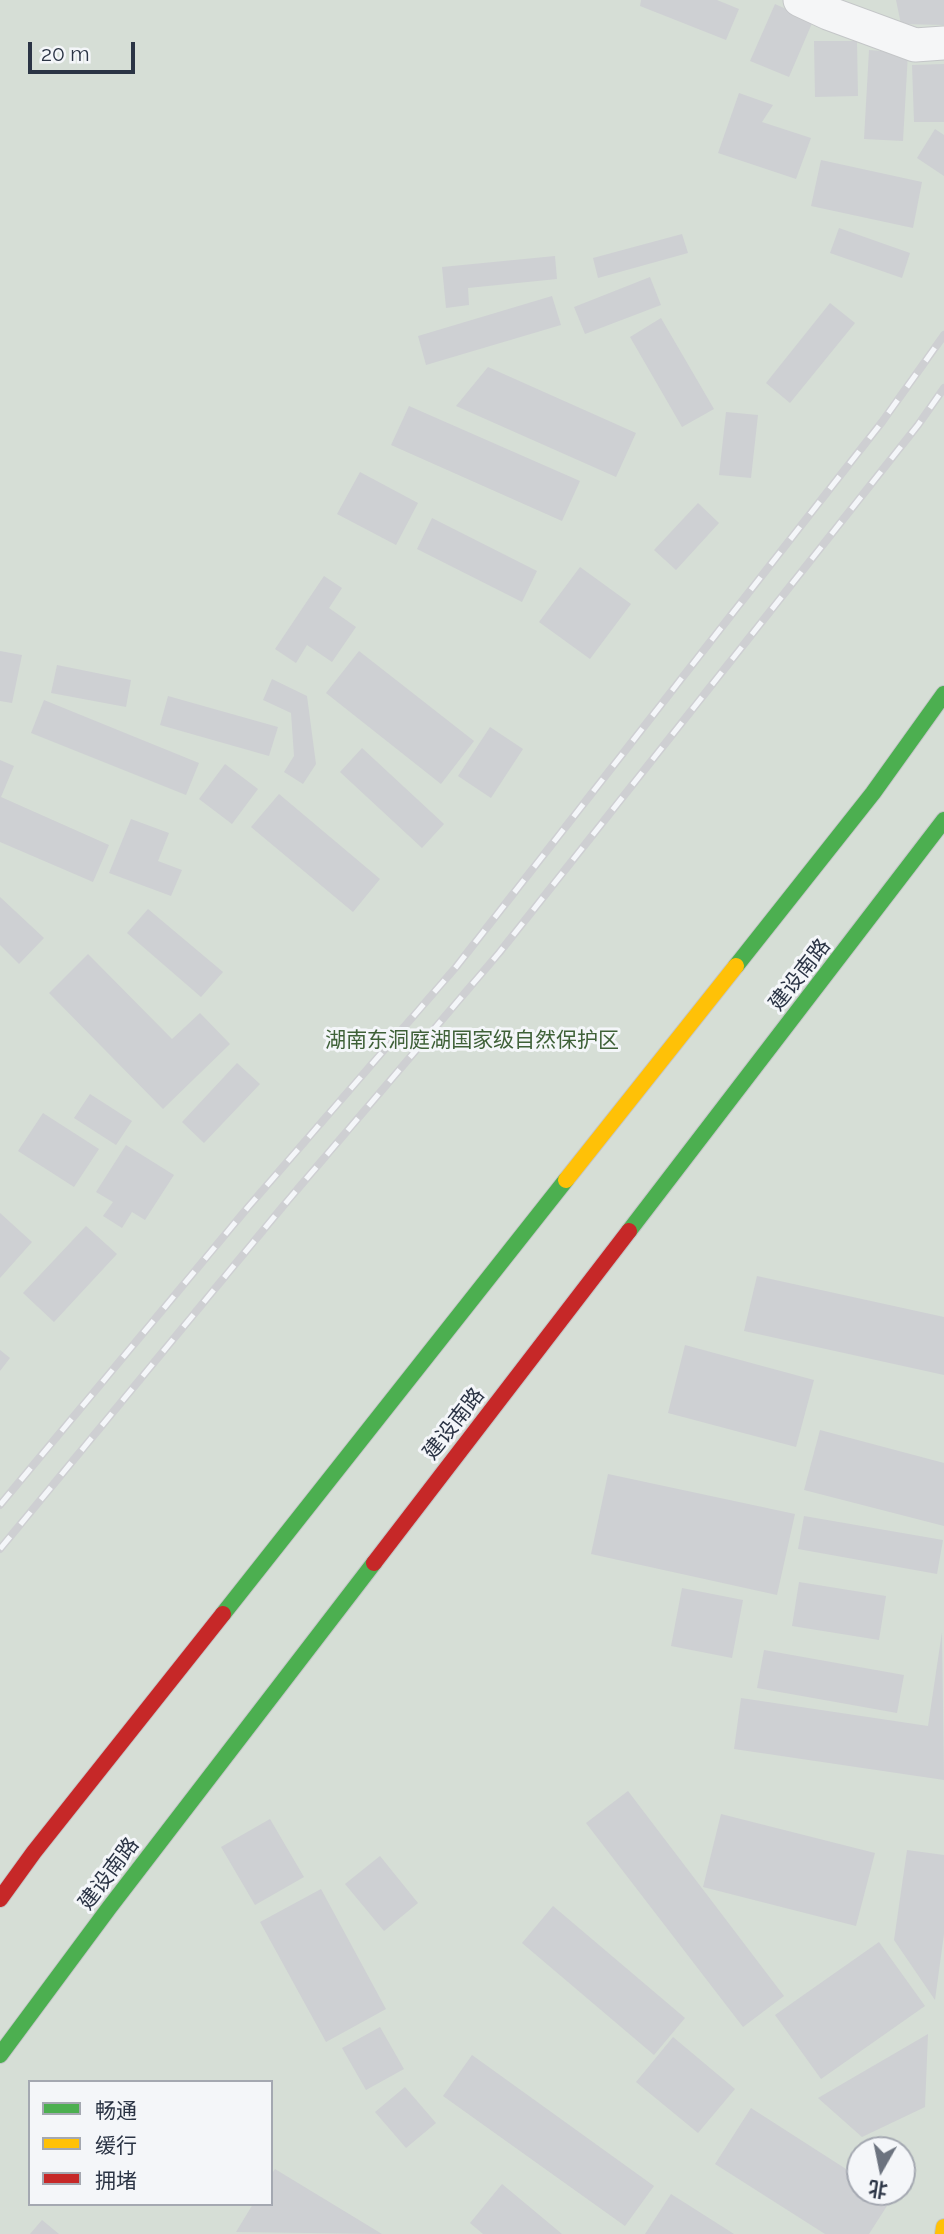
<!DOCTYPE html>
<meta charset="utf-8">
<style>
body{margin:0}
#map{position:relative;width:944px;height:2234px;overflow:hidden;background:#e6e8ea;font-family:Raleway,"Noto Sans SC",sans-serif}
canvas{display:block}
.legend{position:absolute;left:28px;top:2080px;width:245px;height:126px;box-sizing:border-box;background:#f4f6f9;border:2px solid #a4a8b1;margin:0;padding:9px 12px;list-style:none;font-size:21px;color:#2b3445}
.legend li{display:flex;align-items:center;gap:14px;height:35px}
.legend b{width:35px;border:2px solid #a4a8b1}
.north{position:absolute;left:846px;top:2136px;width:70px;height:70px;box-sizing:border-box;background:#f4f6f9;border:2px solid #a4a8b1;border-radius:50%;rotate:189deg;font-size:19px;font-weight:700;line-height:28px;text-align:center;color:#2b3445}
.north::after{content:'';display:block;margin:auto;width:24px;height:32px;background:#6c737f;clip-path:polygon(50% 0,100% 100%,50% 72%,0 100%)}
.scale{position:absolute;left:28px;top:42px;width:107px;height:32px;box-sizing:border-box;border:4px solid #2b3445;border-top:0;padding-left:9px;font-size:21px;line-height:24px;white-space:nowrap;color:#2b3445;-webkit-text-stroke:5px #f4f6f9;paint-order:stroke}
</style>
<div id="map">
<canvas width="944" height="2234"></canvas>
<ul class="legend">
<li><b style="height:9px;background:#4caf50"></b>畅通</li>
<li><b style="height:9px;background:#ffc107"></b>缓行</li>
<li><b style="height:9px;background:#c62828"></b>拥堵</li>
</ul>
<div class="north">北</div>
<div class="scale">20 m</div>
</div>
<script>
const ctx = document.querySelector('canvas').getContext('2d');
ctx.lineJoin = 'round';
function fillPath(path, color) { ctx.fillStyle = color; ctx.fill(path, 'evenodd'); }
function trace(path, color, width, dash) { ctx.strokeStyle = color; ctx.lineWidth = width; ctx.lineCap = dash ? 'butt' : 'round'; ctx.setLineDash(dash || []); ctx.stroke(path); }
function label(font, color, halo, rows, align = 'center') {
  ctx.font = font + ' Raleway,"Noto Sans SC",sans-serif'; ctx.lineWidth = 6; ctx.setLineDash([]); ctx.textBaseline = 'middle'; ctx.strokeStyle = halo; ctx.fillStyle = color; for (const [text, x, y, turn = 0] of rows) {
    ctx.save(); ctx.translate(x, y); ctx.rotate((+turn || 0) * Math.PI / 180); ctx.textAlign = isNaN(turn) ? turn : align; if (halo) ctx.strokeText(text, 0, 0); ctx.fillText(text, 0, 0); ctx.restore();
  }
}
fillPath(new Path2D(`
 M 0,0 L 944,0 L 944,2234 L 0,2234 ZM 30,2082 L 271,2082 L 271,2204 L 30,2204 ZM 860,2150 L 902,2150 L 902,2192 L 860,2192 Z`), '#d6ded6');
fillPath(new Path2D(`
 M 641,0 L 717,0 L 739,9 L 726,40 L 640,6 Z
 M 896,0 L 944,0 L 944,25 L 901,24 Z
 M 775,4 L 813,21 L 789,77 L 750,61 Z
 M 814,41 L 857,41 L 858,96 L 815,97 Z
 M 869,50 L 908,53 L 903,141 L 864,139 Z
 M 944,64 L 944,122 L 914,122 L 912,65 Z
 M 739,93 L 773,105 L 762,122 L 811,138 L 796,179 L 718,153 Z
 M 935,129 L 944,135 L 944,176 L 917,158 Z
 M 821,160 L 922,182 L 913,228 L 811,206 Z
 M 839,228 L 910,253 L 902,278 L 830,253 Z
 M 682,234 L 688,253 L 598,278 L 593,258 Z
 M 555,256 L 557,279 L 468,288 L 469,305 L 446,308 L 442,267 Z
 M 650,277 L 661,305 L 585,334 L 574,307 Z
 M 552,296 L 561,325 L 426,365 L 418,336 Z
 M 830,303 L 855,323 L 790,403 L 766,383 Z
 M 661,318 L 714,409 L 682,427 L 630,337 Z
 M 488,367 L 636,433 L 616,477 L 456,406 Z
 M 409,406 L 580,481 L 562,521 L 391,445 Z
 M 726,412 L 758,415 L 751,478 L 719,475 Z
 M 360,472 L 418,503 L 396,545 L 337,514 Z
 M 698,503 L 719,523 L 676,570 L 654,550 Z
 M 432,518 L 537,571 L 522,602 L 417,549 Z
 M 580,567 L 631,604 L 590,659 L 539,622 Z
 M 324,576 L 342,588 L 329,608 L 356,627 L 332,662 L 307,645 L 296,663 L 275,649 Z
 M 0,651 L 22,655 L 12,703 L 0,701 Z
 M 359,651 L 474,741 L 441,784 L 326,693 Z
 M 57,665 L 131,680 L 126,707 L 51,693 Z
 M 272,679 L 307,696 L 316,764 L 303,784 L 284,772 L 294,756 L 291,713 L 263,700 Z
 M 168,696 L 278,727 L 269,756 L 160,725 Z
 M 44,700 L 199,763 L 186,795 L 31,733 Z
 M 490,727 L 523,749 L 491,798 L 458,776 Z
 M 362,748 L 444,824 L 422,848 L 340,772 Z
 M 0,760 L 14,766 L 1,797 L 109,845 L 93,882 L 0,842 Z
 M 225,764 L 258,789 L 232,824 L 199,799 Z
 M 279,794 L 380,879 L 353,912 L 251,827 Z
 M 131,819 L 169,833 L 158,861 L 182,870 L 171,896 L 109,873 Z
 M 0,897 L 44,938 L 19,964 L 0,945 Z
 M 148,909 L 223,972 L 201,997 L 127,933 Z
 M 88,954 L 172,1039 L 200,1013 L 230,1044 L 163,1109 L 49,993 Z
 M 237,1063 L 260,1084 L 204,1143 L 182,1122 Z
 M 90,1094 L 132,1121 L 116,1145 L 74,1118 Z
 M 43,1113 L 99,1149 L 74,1187 L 18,1151 Z
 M 126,1145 L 174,1175 L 145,1220 L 132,1212 L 122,1228 L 103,1216 L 113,1202 L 96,1192 Z
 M 0,1213 L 32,1242 L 0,1278 Z
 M 86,1226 L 117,1254 L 54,1322 L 23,1293 Z
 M 757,1276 L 944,1317 L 944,1375 L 744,1331 Z
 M 685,1345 L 814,1380 L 796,1447 L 668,1413 Z
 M 0,1350 L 10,1358 L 0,1371 Z
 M 820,1430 L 944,1463 L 944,1526 L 804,1490 Z
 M 608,1474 L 795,1514 L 777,1595 L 591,1554 Z
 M 804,1516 L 943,1540 L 937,1574 L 798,1549 Z
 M 799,1582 L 886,1596 L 879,1640 L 792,1626 Z
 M 682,1588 L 743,1600 L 732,1658 L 671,1646 Z
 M 942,1632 L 944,1780 L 734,1749 L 741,1698 L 928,1726 Z
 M 764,1650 L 904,1675 L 897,1713 L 757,1688 Z
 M 628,1791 L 784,1996 L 743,2027 L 586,1823 Z
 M 721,1814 L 875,1853 L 856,1926 L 703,1887 Z
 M 270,1819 L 304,1877 L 255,1905 L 221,1847 Z
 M 907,1850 L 944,1855 L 944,1934 L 935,2000 L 894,1940 Z
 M 380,1856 L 418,1903 L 384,1931 L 345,1884 Z
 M 321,1889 L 386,2009 L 326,2042 L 260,1922 Z
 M 553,1906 L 685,2018 L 654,2055 L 522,1943 Z
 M 879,1942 L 925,2006 L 821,2079 L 775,2015 Z
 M 380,2027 L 404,2069 L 366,2090 L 342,2048 Z
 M 928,2034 L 925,2107 L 862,2137 L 818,2098 Z
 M 673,2037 L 735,2089 L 698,2133 L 636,2082 Z
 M 472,2055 L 654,2186 L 625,2226 L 443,2096 Z
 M 405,2087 L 436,2123 L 406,2148 L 375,2112 Z
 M 751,2108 L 860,2178 L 860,2192 L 882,2192 L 892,2198 L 869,2234 L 825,2234 L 715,2164 Z
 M 275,2169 L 382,2234 L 236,2232 L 253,2204 L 271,2204 L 271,2175 Z
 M 502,2184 L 562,2234 L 483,2234 L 470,2223 Z
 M 671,2194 L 734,2234 L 645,2234 Z
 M 42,2220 L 59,2234 L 30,2234 Z`), '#ced0d3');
const street = new Path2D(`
 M 800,0 L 828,13 L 915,45 L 944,43`);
const fast = new Path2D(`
 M 736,966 L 873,793 L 944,694
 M 629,1231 L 944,820
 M 223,1614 L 566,1180
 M 0,2055 L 109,1908 L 374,1563`);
const slow = new Path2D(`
 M 566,1180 L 736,966
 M 943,2234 L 944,2227`);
const jam = new Path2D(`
 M 374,1563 L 629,1231
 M 0,1899 L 34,1852 L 223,1614`);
trace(street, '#c4c6c8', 35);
trace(fast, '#c4c6c8', 18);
trace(slow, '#c4c6c8', 18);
trace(jam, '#c4c6c8', 18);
trace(street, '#f5f6f7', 33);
trace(fast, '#4caf50', 16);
trace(slow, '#ffc107', 16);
trace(jam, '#c62828', 16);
const rail = new Path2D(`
 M 0,1505 L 249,1206 L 456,967 L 882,422 L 944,335
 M 0,1549 L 284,1205 L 499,953 L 918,425 L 944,388`);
trace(rail, '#cecfd2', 8);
trace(rail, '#f4f6f9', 5, [16]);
label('21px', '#2b3445', '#f4f6f9', [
 ["建设南路",800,975,-52],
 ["建设南路",454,1424,-52],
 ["建设南路",109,1874,-53]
]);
label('21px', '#3f6138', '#f4f6f9', [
 ["湖南东洞庭湖国家级自然保护区",472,1041]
]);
</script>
